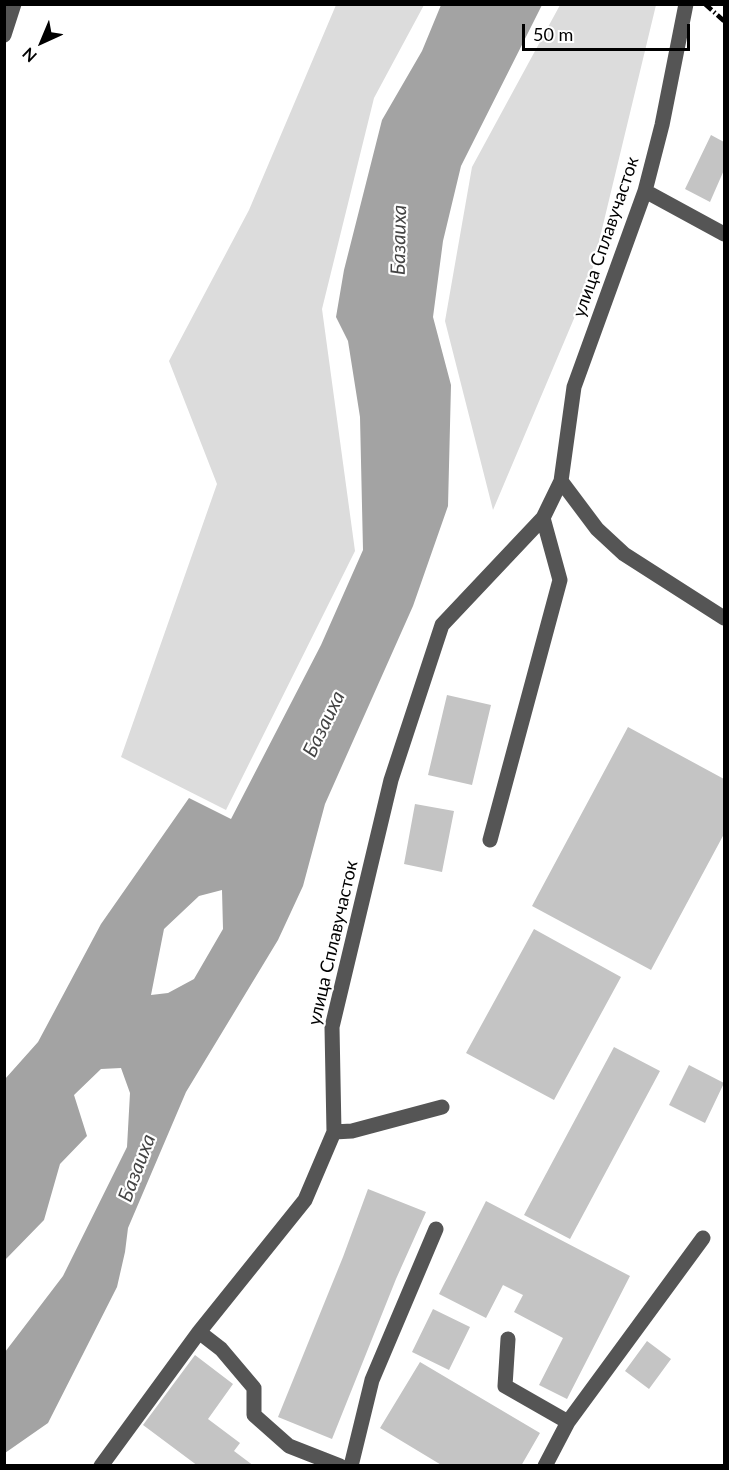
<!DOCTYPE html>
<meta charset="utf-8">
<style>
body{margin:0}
#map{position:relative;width:729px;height:1470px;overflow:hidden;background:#fff;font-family:Lato,sans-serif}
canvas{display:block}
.frame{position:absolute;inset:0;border:6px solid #000;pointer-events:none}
.north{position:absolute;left:12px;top:12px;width:60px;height:60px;-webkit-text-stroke:4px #fff;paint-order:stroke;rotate:224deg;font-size:16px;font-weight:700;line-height:24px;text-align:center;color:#000}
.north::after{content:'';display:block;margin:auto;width:21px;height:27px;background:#000;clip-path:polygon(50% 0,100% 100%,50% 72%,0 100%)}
.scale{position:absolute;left:522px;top:24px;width:168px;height:27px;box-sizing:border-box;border:3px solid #000;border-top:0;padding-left:8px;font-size:18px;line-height:21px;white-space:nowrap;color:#000;-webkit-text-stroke:4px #fff;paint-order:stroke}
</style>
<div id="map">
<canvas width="729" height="1470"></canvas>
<div class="frame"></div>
<div class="north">N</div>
<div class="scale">50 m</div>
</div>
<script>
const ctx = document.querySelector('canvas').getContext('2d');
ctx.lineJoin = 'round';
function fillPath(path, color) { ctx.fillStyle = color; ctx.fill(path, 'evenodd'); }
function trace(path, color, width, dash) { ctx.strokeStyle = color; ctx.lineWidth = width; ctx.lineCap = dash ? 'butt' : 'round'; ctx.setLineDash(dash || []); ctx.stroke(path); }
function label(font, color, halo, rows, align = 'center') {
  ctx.font = font + ' Lato,sans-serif'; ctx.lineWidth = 4.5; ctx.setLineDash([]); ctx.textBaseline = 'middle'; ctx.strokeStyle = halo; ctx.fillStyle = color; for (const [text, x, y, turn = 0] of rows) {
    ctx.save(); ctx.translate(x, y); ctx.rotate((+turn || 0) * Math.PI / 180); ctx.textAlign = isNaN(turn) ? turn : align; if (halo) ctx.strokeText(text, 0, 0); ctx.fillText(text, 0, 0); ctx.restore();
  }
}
fillPath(new Path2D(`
 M 336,5 L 424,5 L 374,98 L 322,309 L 355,551 L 226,810 L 121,757 L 217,484 L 169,361 L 249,210 Z
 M 560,5 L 656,5 L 589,283 L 493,510 L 445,321 L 472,167 Z`), '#dcdcdc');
fillPath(new Path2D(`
 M 441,5 L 542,5 L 461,166 L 443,241 L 433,317 L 451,385 L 448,506 L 413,606 L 325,804 L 303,886 L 278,940 L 186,1092 L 128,1228 L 125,1252 L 117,1287 L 48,1423 L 5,1453 L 5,1352 L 63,1276 L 127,1147 L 130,1093 L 121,1068 L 101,1069 L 74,1095 L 87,1136 L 60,1164 L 44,1220 L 5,1260 L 5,1079 L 38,1042 L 101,924 L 189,798 L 231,819 L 321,645 L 363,550 L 360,417 L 348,341 L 336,317 L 344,270 L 382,120 L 422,51 ZM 222,890 L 223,929 L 194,979 L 168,993 L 151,995 L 164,929 L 199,896 Z`), '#a3a3a3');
fillPath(new Path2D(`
 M 711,135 L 724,142 L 724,170 L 710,202 L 685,189 Z
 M 447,695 L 491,705 L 472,785 L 428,775 Z
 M 628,727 L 724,779 L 724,834 L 651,970 L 532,906 Z
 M 415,804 L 454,811 L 442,872 L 404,864 Z
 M 534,929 L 621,977 L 554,1100 L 466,1053 Z
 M 614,1047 L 660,1071 L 570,1239 L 524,1215 Z
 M 689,1065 L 724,1083 L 705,1123 L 669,1105 Z
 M 368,1189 L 426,1212 L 396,1279 L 332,1439 L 278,1417 L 343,1257 Z
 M 486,1201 L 630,1276 L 567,1399 L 539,1385 L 563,1338 L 514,1312 L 523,1295 L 503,1285 L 486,1318 L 439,1294 Z
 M 433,1309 L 470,1327 L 449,1370 L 412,1352 Z
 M 647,1341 L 671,1359 L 649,1389 L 625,1371 Z
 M 195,1355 L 233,1384 L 208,1419 L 240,1443 L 234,1451 L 254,1466 L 198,1466 L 143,1425 Z
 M 420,1362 L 540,1433 L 521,1466 L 443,1466 L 380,1428 Z`), '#c4c4c4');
trace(new Path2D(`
 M 4,35 L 14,4
 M 645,191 L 724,234
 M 561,481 L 597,529 L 624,554 L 724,618
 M 490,840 L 560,580 L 543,518
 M 334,1132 L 352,1131 L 442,1107
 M 199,1332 L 221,1349 L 254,1388 L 254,1415 L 289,1446 L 340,1466
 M 508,1339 L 505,1386 L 568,1422
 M 101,1466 L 199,1332 L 305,1200 L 334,1132 L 332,1027 L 391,780 L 442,625 L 543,518 L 561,481 L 574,387 L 645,191 L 662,125 L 686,4
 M 351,1466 L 372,1380 L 436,1229
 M 545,1466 L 568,1422 L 703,1238`), '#555', 15);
trace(new Path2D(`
 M 705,4 L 724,21`), '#000', 4.5, [9, 3, 1.5, 3]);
label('18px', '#000', '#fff', [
 ["улица Сплавучасток",606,237,-71],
 ["улица Сплавучасток",333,943,-77]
]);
label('italic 20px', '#444', '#fff', [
 ["Базаиха",399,240,-89],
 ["Базаиха",324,724,-64],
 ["Базаиха",137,1168,-69]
]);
</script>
